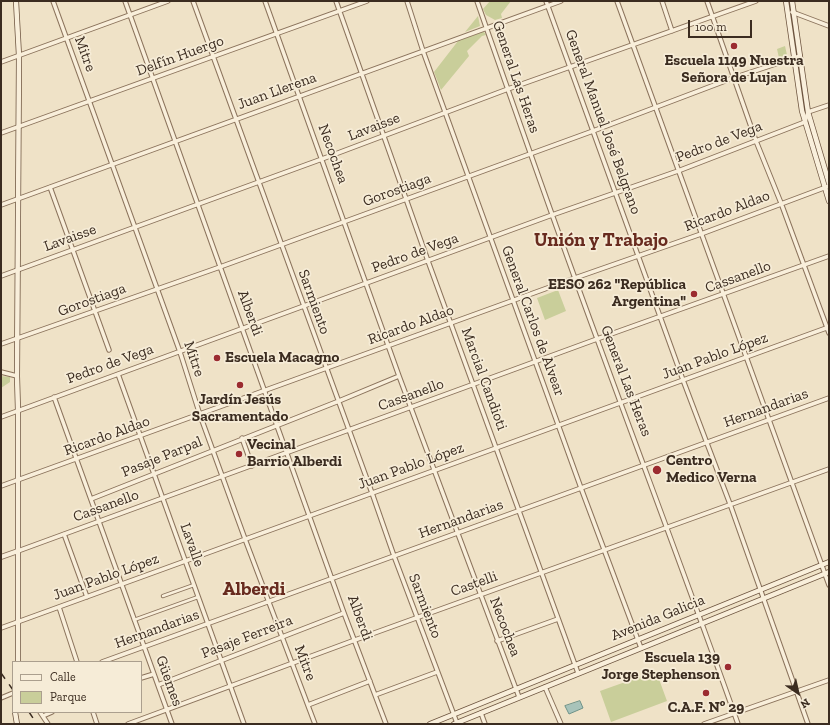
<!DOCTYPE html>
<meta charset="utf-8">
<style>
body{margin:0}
#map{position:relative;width:830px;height:725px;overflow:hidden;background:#efe2c7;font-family:"Zilla Slab",serif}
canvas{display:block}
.frame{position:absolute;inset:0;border:2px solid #3b2c20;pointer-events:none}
.legend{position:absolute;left:12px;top:661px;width:130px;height:52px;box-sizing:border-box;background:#f6ecd7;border:1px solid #ab9f8e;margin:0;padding:5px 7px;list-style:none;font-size:12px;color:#3b2c20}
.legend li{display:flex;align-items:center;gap:8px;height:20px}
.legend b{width:20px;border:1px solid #ab9f8e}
.north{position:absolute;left:778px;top:673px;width:40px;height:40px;-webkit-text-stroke:3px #f6ecd7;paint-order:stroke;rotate:146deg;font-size:11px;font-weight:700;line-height:16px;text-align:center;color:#3b2c20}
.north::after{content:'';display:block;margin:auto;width:14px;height:18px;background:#3b2c20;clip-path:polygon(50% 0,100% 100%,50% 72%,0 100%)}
.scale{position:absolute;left:688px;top:20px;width:64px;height:18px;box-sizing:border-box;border:2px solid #3b2c20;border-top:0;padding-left:5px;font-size:12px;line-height:14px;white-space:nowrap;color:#3b2c20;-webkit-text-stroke:3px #f6ecd7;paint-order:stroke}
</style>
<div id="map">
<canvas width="830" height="725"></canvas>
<div class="frame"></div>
<ul class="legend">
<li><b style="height:5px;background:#f9efdb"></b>Calle</li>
<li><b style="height:11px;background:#c9ce9a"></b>Parque</li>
</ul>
<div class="north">N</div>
<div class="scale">100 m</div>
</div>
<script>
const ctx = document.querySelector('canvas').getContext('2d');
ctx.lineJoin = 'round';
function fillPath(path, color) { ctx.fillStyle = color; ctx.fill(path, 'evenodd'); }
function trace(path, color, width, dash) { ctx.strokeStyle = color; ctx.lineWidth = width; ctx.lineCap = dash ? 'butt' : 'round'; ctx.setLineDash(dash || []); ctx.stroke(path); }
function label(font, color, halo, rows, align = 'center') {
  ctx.font = font + ' "Zilla Slab",serif'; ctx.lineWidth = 3.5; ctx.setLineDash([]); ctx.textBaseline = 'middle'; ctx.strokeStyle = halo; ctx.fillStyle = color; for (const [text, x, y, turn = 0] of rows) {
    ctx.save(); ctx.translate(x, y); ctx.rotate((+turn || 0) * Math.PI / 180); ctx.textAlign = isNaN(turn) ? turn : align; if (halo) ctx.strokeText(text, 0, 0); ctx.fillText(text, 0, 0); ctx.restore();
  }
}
fillPath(new Path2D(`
 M 490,1 L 511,1 L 501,14 L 502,18 L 495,20 L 486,15 L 483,9 Z
 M 478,16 L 480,26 L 465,32 Z
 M 482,32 L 484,32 L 486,35 L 482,36 L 467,51 L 469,56 L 441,90 L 434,72 L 458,41 Z
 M 785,46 L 787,55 L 779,58 L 777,49 Z
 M 558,290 L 566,311 L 545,320 L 537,298 Z
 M 1,376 L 10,377 L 10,382 L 1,388 Z
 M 656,671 L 667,701 L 611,722 L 600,691 Z`), '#c9ce9a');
const water = new Path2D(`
 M 580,701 L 583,708 L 569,714 L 565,706 Z`);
fillPath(water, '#a8c3ba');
trace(water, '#6e9288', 1);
const pedestrian = new Path2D(`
 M 163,596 L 194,585
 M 134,620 L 198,597`);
const minor = new Path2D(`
 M 53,1 L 180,352 L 200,415 L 245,539 L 315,724
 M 125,1 L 344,613 L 386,724
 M 193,1 L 372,493 L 394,556 L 457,723
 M 265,1 L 399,376 L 519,697
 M 336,1 L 428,261 L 578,673
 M 407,1 L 423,51 L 581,488 L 641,648
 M 477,1 C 516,113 555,225 596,336 C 643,465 692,594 738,724
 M 546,1 L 683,380 L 730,504 L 808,724
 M 617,1 L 829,585
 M 662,1 L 672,31
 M 707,1 L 756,141 L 781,203 L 829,333
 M 792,12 L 829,26
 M 1,62 L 168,1
 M 1,133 L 367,1
 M 50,187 L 109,350
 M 1,205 L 561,1
 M 1,276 L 322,159 L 508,89 L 756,1
 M 1,344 L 220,267 L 593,131 L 733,78 L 800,56
 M 1,372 L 17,376
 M 118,374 L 244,724
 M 54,397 L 172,724
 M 1,417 L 552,215 L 678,171 L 805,122 L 808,112 L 829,105
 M 242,438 L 252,466
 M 1,486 L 575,278 L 701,234 L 829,186
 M 91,499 L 339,401 L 399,376
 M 64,534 L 87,597
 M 18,551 L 597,339 L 829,256
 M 59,607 L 77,662
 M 1,628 L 829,327
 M 497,641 L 558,619
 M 102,662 L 829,398
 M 141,678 L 154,674
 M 158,685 L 344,613
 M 545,687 L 561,724
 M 375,695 L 437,672
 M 1,698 L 13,693
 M 308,705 L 370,681
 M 40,712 L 48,724
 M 93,712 L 97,724
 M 481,713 L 485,724
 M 43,716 L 52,712
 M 128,724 L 355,640 L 829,469
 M 704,724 L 829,680`);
const tertiary = new Path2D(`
 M 1,557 L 18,551`);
const secondary = new Path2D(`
 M 16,1 L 19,56 L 17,376 L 18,411 L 18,662
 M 786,1 L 802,111 L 829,201
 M 792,1 L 808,112 L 829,183
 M 15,712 L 17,724
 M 430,724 L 829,562
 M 454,724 L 829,572`);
trace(pedestrian, '#8b735c', 4.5);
trace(minor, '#8b735c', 5.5);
trace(tertiary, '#8b735c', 6);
trace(secondary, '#6d543f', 6);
trace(pedestrian, '#f9efdb', 2.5);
trace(minor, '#f9efdb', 3.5);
trace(tertiary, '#f9efdb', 4);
trace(secondary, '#f9efdb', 4.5);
trace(new Path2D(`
 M 1,673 L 13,690
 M 29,712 L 37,724`), '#3b2c20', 1.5, [7, 7]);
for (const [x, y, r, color] of [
 [734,46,4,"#9b2b30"],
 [694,294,4,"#9b2b30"],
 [217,358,4,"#9b2b30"],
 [240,385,4,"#9b2b30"],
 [239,454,4,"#9b2b30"],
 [657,470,5,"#9b2b30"],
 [728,667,4,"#9b2b30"],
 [706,693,4,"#9b2b30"]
]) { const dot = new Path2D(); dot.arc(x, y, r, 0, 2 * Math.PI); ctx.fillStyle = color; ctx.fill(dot); trace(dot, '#f6ecd7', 1.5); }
label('15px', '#3b2c20', '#f6ecd7', [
 ["Mitre",85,54,70],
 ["Delfín Huergo",180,56,-20],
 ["General Las Heras",516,77,71],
 ["Juan Llerena",277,91,-20],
 ["General Manuel José Belgrano",603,122,70],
 ["Lavaisse",374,127,-21],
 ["Pedro de Vega",719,142,-21],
 ["Necochea",333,154,70],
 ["Gorostiaga",397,190,-20],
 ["Ricardo Aldao",727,211,-21],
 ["Lavaisse",70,238,-20],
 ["Pedro de Vega",415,253,-20],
 ["Cassanello",738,277,-20],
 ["Gorostiaga",92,300,-20],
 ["Sarmiento",314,302,70],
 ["Alberdi",250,313,70],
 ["General Carlos de Alvear",533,321,70],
 ["Ricardo Aldao",411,325,-20],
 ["Juan Pablo López",715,356,-20],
 ["Mitre",194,359,71],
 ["Pedro de Vega",110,364,-20],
 ["Marcial Candioti",484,379,70],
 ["General Las Heras",626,381,69],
 ["Cassanello",411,395,-20],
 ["Hernandarias",766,408,-20],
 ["Ricardo Aldao",107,436,-20],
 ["Pasaje Parpal",162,457,-22],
 ["Juan Pablo López",411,466,-20],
 ["Cassanello",106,506,-20],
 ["Hernandarias",461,519,-20],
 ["Lavalle",192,545,70],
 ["Juan Pablo López",106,577,-20],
 ["Castelli",474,584,-20],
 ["Sarmiento",425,606,69],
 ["Alberdi",360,618,70],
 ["Avenida Galicia",658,618,-22],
 ["Necochea",505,627,69],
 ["Hernandarias",157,629,-20],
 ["Pasaje Ferreira",247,637,-21],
 ["Mitre",305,663,69],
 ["Güemes",169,681,70]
]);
label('bold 15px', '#3b2c20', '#f6ecd7', [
 ["Escuela 1149 Nuestra",734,61],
 ["Señora de Lujan",734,78],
 ["EESO 262 \"República",686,285,"right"],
 ["Argentina\"",686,302,"right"],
 ["Escuela Macagno",225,358,"left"],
 ["Jardín Jesús",240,400],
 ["Sacramentado",240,417],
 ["Vecinal",247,445,"left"],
 ["Barrio Alberdi",247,462,"left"],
 ["Centro",666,461,"left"],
 ["Medico Verna",666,478,"left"],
 ["Escuela 139",720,658,"right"],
 ["Jorge Stephenson",720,675,"right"],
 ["C.A.F. Nº 29",706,708]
]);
label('bold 19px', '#682b1f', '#f6ecd7', [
 ["Unión y Trabajo",601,241],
 ["Alberdi",254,590]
]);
</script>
